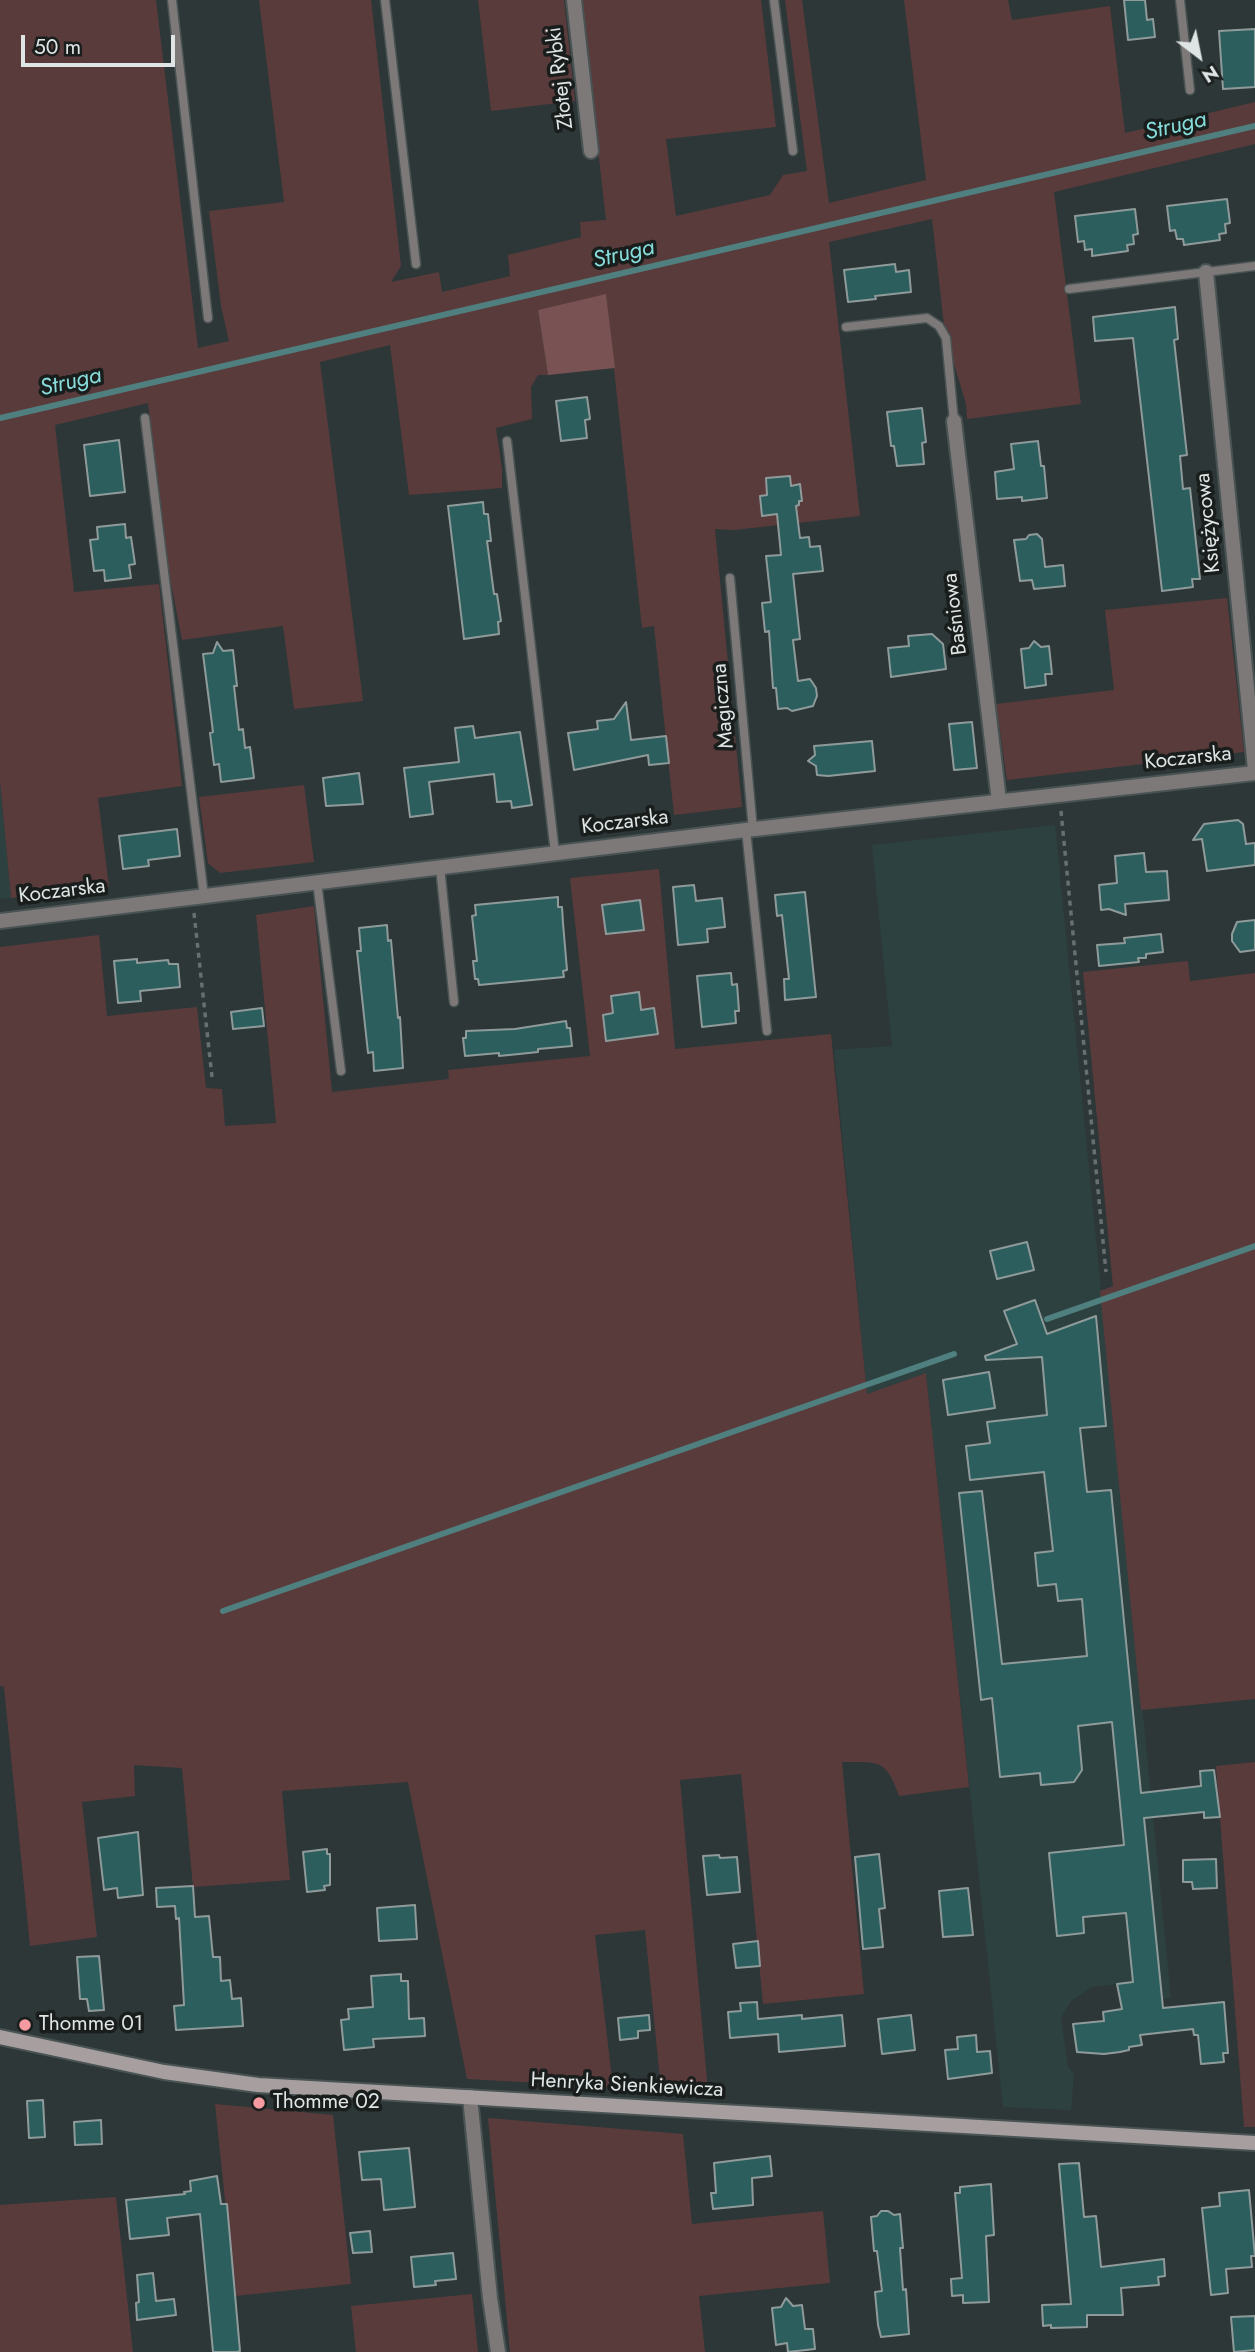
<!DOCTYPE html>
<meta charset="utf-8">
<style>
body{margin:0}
#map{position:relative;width:1255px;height:2352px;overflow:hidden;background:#2d3737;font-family:Jost,sans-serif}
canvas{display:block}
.north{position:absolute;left:1164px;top:21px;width:70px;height:70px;-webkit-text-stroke:5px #191e1d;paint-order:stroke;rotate:148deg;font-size:19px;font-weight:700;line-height:28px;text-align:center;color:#dee5e4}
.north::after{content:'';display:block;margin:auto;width:24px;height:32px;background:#dee5e4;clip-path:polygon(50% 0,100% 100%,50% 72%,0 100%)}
.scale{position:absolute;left:21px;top:35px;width:154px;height:32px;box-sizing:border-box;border:4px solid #dee5e4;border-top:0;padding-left:9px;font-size:21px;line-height:24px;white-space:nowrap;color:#dee5e4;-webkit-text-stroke:5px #191e1d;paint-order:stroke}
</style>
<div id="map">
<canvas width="1255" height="2352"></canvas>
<div class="north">N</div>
<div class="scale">50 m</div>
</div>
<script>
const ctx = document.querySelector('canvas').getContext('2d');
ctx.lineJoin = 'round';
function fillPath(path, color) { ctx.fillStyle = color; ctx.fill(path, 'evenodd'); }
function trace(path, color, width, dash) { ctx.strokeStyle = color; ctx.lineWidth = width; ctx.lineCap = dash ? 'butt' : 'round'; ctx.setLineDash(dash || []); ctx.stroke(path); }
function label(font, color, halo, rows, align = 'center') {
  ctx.font = font + ' Jost,sans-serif'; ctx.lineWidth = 7; ctx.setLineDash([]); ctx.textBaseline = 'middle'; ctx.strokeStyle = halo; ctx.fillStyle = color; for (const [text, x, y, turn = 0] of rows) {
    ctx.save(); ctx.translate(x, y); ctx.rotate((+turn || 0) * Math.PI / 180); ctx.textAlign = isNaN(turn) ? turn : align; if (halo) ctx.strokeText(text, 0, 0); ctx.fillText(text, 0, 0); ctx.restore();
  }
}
fillPath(new Path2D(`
 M 0,781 L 11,898 L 0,899 Z
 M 1055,825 L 1171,1998 L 1135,2002 L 1133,1982 L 1092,1987 L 1071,2001 L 1061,2018 L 1068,2067 L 1074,2074 L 1071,2110 L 1003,2107 L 926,1373 L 867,1394 L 834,1050 L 892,1046 L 872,845 Z`), '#2e4141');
fillPath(new Path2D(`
 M 0,0 L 156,0 L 198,348 L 229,341 L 221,306 L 209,211 L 284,202 L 259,0 L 371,0 L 401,266 L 391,282 L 439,272 L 442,292 L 510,276 L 508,255 L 581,237 L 580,222 L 606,220 L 581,0 L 761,0 L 776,127 L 666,139 L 676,216 L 770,195 L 783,175 L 807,171 L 785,0 L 802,0 L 829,203 L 926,180 L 904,0 L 1008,0 L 1012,20 L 1110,6 L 1125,133 L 1255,102 L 1255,144 L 1054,192 L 1081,404 L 967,419 L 966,404 L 945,334 L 932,219 L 829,242 L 860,516 L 734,530 L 715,529 L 742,807 L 674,815 L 654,626 L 642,628 L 606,295 L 538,310 L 548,375 L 538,375 L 531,387 L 532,419 L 496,428 L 502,469 L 502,488 L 409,495 L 390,345 L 320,362 L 363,701 L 294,709 L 283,626 L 182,640 L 165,552 L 148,403 L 55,425 L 74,592 L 159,584 L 182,786 L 98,798 L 109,887 L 11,898 L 0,781 Z
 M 478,0 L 564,0 L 575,101 L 491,111 Z
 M 1227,598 L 1244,752 L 1007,780 L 996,704 L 1114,690 L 1105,610 Z
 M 304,785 L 314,862 L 220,873 L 208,863 L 199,797 Z
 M 659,869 L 675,1049 L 831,1034 L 867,1394 L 926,1373 L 969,1787 L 899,1796 C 886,1758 878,1762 842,1762 L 864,1994 L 763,2004 L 741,1774 L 680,1780 L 708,2091 L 661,2089 L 645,1930 L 595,1935 L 613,2087 L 467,2079 L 408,1782 L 282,1791 L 290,1880 L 193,1887 L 182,1768 L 134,1765 L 135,1796 L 82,1802 L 97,1937 L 30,1946 L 4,1687 L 0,1686 L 0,947 L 99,935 L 107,1016 L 197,1007 L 206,1088 L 222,1089 L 225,1126 L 276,1123 L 256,915 L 314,906 L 332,1092 L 449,1079 L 448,1070 L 590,1056 L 570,878 Z
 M 1188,961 L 1190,981 L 1255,973 L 1255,1699 L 1141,1710 L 1100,1291 L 1113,1286 L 1083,972 Z
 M 1255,1762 L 1255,2127 L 1244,2127 L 1216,1766 Z
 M 215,2104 L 333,2115 L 351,2284 L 235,2296 Z
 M 488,2118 L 683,2134 L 692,2224 L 823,2211 L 830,2283 L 699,2296 L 705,2352 L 510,2352 Z
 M 116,2197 L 133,2352 L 0,2352 L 0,2205 Z
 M 472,2294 L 478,2352 L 356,2352 L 351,2306 Z`), '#5a3b3c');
fillPath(new Path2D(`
 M 606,294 L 615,368 L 548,375 L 538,310 Z`), '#795254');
trace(new Path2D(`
 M 0,418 L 1255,126
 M 1047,1319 L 1255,1246
 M 223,1611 L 954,1354`), '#4f807f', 6);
const building = new Path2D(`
 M 1124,0 L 1145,0 L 1147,20 L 1153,19 L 1155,37 L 1128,40 Z
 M 1255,29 L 1255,87 L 1223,89 L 1219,31 Z
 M 1227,199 L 1230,223 L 1225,224 L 1226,233 L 1219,234 L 1220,240 L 1184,245 L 1183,239 L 1177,239 L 1175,230 L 1170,231 L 1167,206 Z
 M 1135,209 L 1138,234 L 1133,235 L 1134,244 L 1127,245 L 1128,251 L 1092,256 L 1092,249 L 1085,250 L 1084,241 L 1078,242 L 1075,216 Z
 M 895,264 L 896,272 L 909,270 L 911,292 L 875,296 L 876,299 L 848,302 L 844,270 Z
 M 1175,307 L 1178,339 L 1174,340 L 1187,455 L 1180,456 L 1183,489 L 1190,488 L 1200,579 L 1192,579 L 1193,587 L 1162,591 L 1133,338 L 1095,341 L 1093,317 Z
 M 587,397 L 590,419 L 585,420 L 587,438 L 561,441 L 556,401 Z
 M 922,408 L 926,442 L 922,443 L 924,464 L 897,466 L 894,446 L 891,446 L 887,412 Z
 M 119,440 L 125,492 L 90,496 L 84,445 Z
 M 1038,441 L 1041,466 L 1044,466 L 1047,498 L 1022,501 L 1022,497 L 997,499 L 995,472 L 1014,469 L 1011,444 Z
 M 790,476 L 791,486 L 800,484 L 802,501 L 799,501 L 799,505 L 796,506 L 800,538 L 809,537 L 810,547 L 820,546 L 823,571 L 793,574 L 800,639 L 793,640 L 798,681 L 810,679 L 816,688 L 817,696 L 813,706 L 792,711 L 787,708 L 778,709 L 776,688 L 773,688 L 769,631 L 765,632 L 762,603 L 771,602 L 766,556 L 781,555 L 777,514 L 762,516 L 760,496 L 767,495 L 766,478 Z
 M 483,502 L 484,514 L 488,514 L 491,541 L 487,541 L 494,594 L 497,594 L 501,621 L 498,622 L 499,634 L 464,639 L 448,506 Z
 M 125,524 L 126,538 L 131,537 L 135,564 L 129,565 L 131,578 L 105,581 L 104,570 L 94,571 L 90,540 L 98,539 L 97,527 Z
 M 1037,534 L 1042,539 L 1045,567 L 1063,565 L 1065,586 L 1034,589 L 1032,580 L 1020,581 L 1014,540 L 1026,539 L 1029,535 Z
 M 932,634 L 943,644 L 946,669 L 891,677 L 888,648 L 909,646 L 908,636 Z
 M 1034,641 L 1041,647 L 1049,646 L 1052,674 L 1045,674 L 1046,685 L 1025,688 L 1021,649 L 1029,648 Z
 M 217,642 L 223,651 L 233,650 L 237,686 L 234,686 L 239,730 L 243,729 L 245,748 L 250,747 L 254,778 L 221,782 L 219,764 L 214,765 L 210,733 L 213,732 L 203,654 L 213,653 Z
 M 626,702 L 631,740 L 666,736 L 669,763 L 649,765 L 648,755 L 574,770 L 568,733 L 598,729 L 597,721 L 614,719 Z
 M 972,722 L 977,768 L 954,770 L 949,724 Z
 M 473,726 L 475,738 L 520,732 L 532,805 L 512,808 L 511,801 L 497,802 L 494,774 L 429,782 L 433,814 L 410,817 L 404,768 L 459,762 L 455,728 Z
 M 872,741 L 875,771 L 828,776 L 817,775 L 816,766 L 808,761 L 815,755 L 814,746 Z
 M 359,773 L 363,804 L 326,806 L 323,778 Z
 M 1238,820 L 1243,824 L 1246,844 L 1255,843 L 1255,865 L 1207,871 L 1202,839 L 1193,840 L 1204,824 Z
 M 177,829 L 180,856 L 148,860 L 149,866 L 123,869 L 119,836 Z
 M 1144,853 L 1146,872 L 1167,871 L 1169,900 L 1125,904 L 1126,915 L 1109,909 L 1101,910 L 1099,885 L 1117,883 L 1115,856 Z
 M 694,885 L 696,901 L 722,898 L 725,927 L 707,929 L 708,942 L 678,945 L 673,887 Z
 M 805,892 L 816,997 L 785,1000 L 784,979 L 789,979 L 782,915 L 777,916 L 775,895 Z
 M 558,897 L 558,907 L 562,907 L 563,923 L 567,970 L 563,971 L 564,977 L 479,985 L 478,979 L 475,979 L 473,961 L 477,961 L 472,916 L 476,915 L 475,905 Z
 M 640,900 L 644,930 L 606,934 L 602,905 Z
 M 1255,920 L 1255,950 L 1240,952 L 1232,941 L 1232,934 L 1237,922 Z
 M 387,925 L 388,941 L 391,940 L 398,1018 L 400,1017 L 403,1068 L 374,1071 L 373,1052 L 368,1053 L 357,951 L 361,951 L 359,928 Z
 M 1161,934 L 1163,952 L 1146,954 L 1146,958 L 1138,958 L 1139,962 L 1099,966 L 1097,945 L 1125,943 L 1124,938 Z
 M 137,959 L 137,963 L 168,960 L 169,964 L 178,964 L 180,987 L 140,991 L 141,1001 L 118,1003 L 114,961 Z
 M 731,973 L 732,985 L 737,984 L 739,1011 L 735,1011 L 736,1023 L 702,1027 L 697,976 Z
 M 639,992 L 641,1010 L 654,1008 L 658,1034 L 606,1041 L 603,1015 L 613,1013 L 611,996 Z
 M 262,1008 L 264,1026 L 233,1029 L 231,1012 Z
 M 566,1021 L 567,1028 L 570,1028 L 572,1046 L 538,1049 L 538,1052 L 519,1054 L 499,1056 L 499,1053 L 465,1056 L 463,1038 L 466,1038 L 466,1031 L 515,1029 Z
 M 1027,1242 L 1034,1270 L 997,1279 L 990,1251 Z
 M 1035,1300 L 1047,1334 L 1096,1316 L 1106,1426 L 1080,1428 L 1087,1492 L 1111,1490 L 1141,1793 L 1201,1786 L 1200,1771 L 1214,1770 L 1220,1817 L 1204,1818 L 1204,1812 L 1144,1818 L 1163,2008 L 1224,2002 L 1228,2053 L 1223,2053 L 1224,2062 L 1201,2064 L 1198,2035 L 1194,2035 L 1193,2029 L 1140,2035 L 1142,2045 L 1129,2047 L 1129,2050 L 1120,2052 L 1104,2054 L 1077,2052 L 1073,2024 L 1104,2021 L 1103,2012 L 1122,2009 L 1117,1984 L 1133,1982 L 1126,1913 L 1083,1917 L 1084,1933 L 1057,1936 L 1049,1853 L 1124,1845 L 1112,1722 L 1078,1726 L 1082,1770 L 1074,1782 L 1041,1785 L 1040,1773 L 1000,1777 L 992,1698 L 981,1700 L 959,1493 L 982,1491 L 1002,1664 L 1087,1656 L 1082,1599 L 1058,1601 L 1056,1584 L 1038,1586 L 1035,1553 L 1053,1551 L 1044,1472 L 970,1480 L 966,1446 L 990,1443 L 987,1422 L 1047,1415 L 1042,1357 L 986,1360 L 985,1356 L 1017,1344 L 1004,1311 Z
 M 989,1372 L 995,1408 L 948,1415 L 943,1380 Z
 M 138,1832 L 143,1895 L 118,1898 L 117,1888 L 104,1890 L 98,1838 Z
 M 327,1849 L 327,1854 L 330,1854 L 330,1885 L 324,1886 L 325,1890 L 307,1892 L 303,1852 Z
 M 879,1854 L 885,1908 L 879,1909 L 883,1947 L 863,1949 L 855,1857 Z
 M 719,1855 L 720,1858 L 737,1857 L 740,1892 L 707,1895 L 703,1856 Z
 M 1216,1859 L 1217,1888 L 1193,1889 L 1192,1882 L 1183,1882 L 1183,1860 Z
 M 193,1886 L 195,1917 L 209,1916 L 213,1957 L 220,1957 L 221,1981 L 230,1980 L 232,1999 L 241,1998 L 243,2026 L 176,2030 L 174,2006 L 184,2005 L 179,1918 L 176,1919 L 175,1906 L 157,1907 L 156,1888 Z
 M 968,1888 L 973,1935 L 943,1937 L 939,1891 Z
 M 415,1905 L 417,1939 L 379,1941 L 377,1908 Z
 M 758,1941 L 760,1966 L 736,1968 L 733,1944 Z
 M 99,1956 L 104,2010 L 89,2011 L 87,1999 L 80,1999 L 77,1957 Z
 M 401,1974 L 401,1981 L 408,1981 L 409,2019 L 424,2018 L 425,2036 L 373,2039 L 374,2047 L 344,2050 L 341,2020 L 349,2019 L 348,2009 L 373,2007 L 371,1976 Z
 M 757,2002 L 758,2019 L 802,2015 L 802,2019 L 842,2015 L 845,2046 L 779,2052 L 778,2034 L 730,2038 L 728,2012 L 741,2011 L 740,2003 Z
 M 649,2015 L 650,2030 L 638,2031 L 638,2038 L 620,2040 L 618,2018 Z
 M 911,2015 L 915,2050 L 882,2054 L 878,2019 Z
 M 976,2035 L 977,2052 L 990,2051 L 992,2073 L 948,2079 L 945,2050 L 958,2049 L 957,2037 Z
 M 43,2100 L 45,2137 L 29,2138 L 27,2101 Z
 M 101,2120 L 102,2144 L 75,2145 L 74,2122 Z
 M 409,2148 L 415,2207 L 384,2210 L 381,2179 L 362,2180 L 359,2152 Z
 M 770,2156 L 772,2176 L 752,2178 L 753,2205 L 713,2209 L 711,2193 L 716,2193 L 714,2163 Z
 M 1079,2163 L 1084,2217 L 1096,2216 L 1101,2267 L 1164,2259 L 1165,2276 L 1158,2277 L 1159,2285 L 1121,2288 L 1123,2315 L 1087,2315 L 1087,2327 L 1051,2328 L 1051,2325 L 1043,2326 L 1042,2305 L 1071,2304 L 1059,2164 Z
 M 217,2176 L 221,2204 L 227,2204 L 240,2351 L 237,2352 L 213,2352 L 200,2214 L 167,2218 L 169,2235 L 130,2239 L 126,2200 L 185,2194 L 184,2192 L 191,2191 L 190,2181 Z
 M 991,2184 L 994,2235 L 986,2236 L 989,2302 L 963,2303 L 963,2295 L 952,2296 L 951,2279 L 962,2278 L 955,2193 L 960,2193 L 960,2187 Z
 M 1249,2190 L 1255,2256 L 1251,2256 L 1252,2267 L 1226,2269 L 1228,2293 L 1211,2295 L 1202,2208 L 1220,2206 L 1219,2193 Z
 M 881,2211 L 888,2211 L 894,2215 L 900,2214 L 903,2248 L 900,2248 L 903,2290 L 906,2289 L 909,2334 L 881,2337 L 878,2325 L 875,2292 L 882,2291 L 877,2251 L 874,2251 L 871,2217 L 877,2216 Z
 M 370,2231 L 372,2252 L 353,2253 L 350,2233 Z
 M 453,2253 L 456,2279 L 435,2281 L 436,2285 L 414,2287 L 411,2257 Z
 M 153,2273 L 156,2301 L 174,2299 L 176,2315 L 137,2320 L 136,2303 L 139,2302 L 137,2275 Z
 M 786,2298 L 793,2306 L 802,2305 L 805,2329 L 813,2329 L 815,2349 L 788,2352 L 787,2343 L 776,2345 L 772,2308 L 781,2307 Z
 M 1255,2316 L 1255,2350 L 1234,2352 L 1231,2317 Z`);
fillPath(building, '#2c5e5d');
trace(building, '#8f9b9b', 2);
const lane = new Path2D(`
 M 172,0 L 208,318
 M 385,0 L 416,264
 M 774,0 L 793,151
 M 1180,0 L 1190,90
 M 1069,289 L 1255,266
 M 846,327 L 927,318 L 939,326 L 946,338 L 954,421
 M 145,418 L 204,896
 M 507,441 L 555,853
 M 730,578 L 753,830
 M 746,830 L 767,1031
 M 440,867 L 454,1002
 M 317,882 L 341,1071`);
const street = new Path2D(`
 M 574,0 L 591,151
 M 1206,272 L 1255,769
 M 954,421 L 999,801
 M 0,921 L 746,830 L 1255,773
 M 470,2097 L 490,2298 L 498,2352`);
const secondary = new Path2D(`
 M 0,2037 L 164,2072 L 258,2085 L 1255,2143`);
trace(lane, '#495353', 11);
trace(street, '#495353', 18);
trace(secondary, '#495353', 18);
trace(new Path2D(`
 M 1061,811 L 1106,1272
 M 194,913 L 212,1077`), '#677070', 3.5, [5, 5]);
trace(lane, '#7e7979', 8);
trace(street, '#7e7979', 14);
trace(secondary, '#a79f9f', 14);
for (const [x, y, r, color] of [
 [25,2025,7,"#f49aa0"],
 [259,2103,7,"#f49aa0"]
]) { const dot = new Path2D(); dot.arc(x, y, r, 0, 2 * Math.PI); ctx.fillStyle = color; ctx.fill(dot); trace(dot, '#191e1d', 2.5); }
label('21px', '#dee5e4', '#191e1d', [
 ["Złotej Rybki",561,78,-97],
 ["Księżycowa",1209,523,-96],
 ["Baśniowa",956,614,-97],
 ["Magiczna",724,706,-95],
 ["Koczarska",1188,759,-6],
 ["Koczarska",625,823,-7],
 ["Koczarska",62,892,-7],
 ["Henryka Sienkiewicza",627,2086,3]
]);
label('21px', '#dee5e4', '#191e1d', [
 ["Thomme 01",39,2025],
 ["Thomme 02",273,2103]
], 'left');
label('italic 23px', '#87dddc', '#191e1d', [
 ["Struga",1176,127,-13],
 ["Struga",624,255,-13],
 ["Struga",71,383,-13]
]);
</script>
